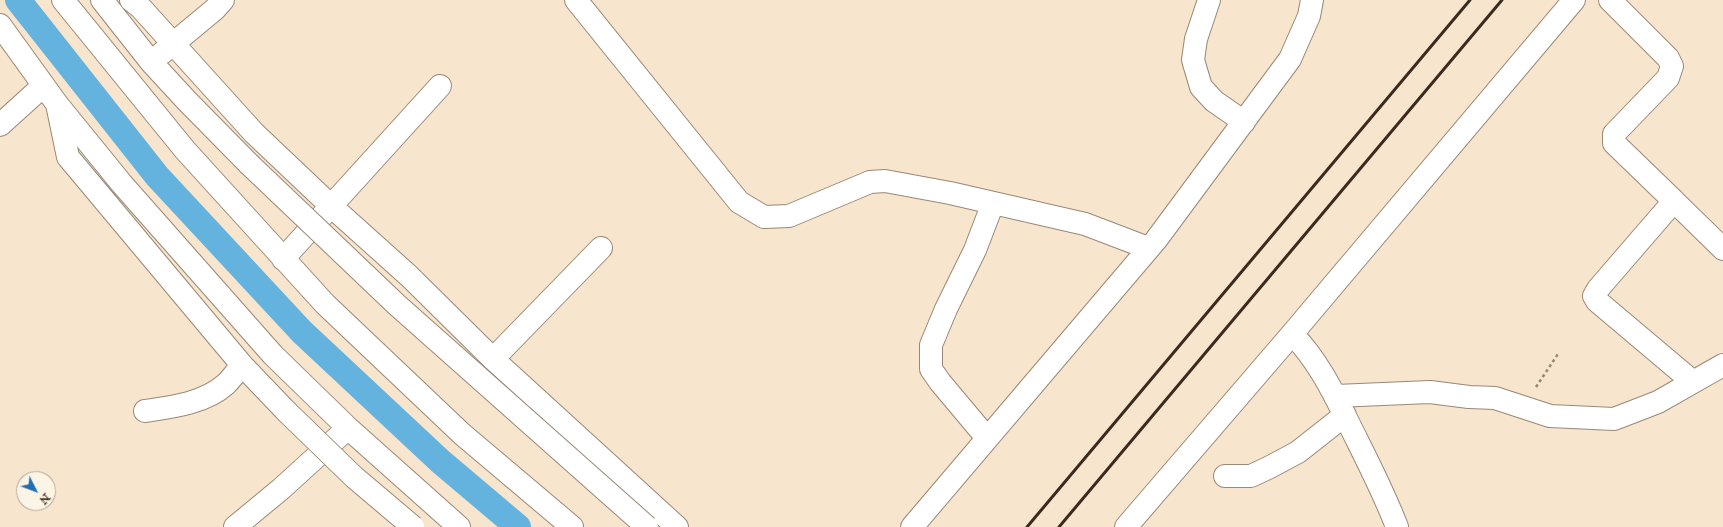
<!DOCTYPE html>
<style>
body{margin:0}
#map{position:relative;width:1723px;height:527px;overflow:hidden;background:#f7e5cd;font-family:"IM FELL Double Pica",serif}
canvas{display:block}
.north{position:absolute;left:16px;top:471px;width:40px;height:40px;box-sizing:border-box;background:#fcf5e5;border:1px solid #afa495;border-radius:50%;rotate:132deg;font-size:11px;font-weight:700;line-height:16px;text-align:center;color:#3b2a1e}
.north::after{content:'';display:block;margin:auto;width:14px;height:18px;background:#1f6fb2;clip-path:polygon(50% 0,100% 100%,50% 72%,0 100%)}
</style>
<div id="map">
<canvas width="1723" height="527"></canvas>
<div class="north">N</div>
</div>
<script>
const ctx = document.querySelector('canvas').getContext('2d');
ctx.lineJoin = 'round';
function trace(path, color, width, dash) { ctx.strokeStyle = color; ctx.lineWidth = width; ctx.lineCap = dash ? 'butt' : 'round'; ctx.setLineDash(dash || []); ctx.stroke(path); }
trace(new Path2D(`
 M 18,0 L 157,176 L 302,332 L 440,461 L 518,527`), '#64b3de', 26);
const minor = new Path2D(`
 M 63,0 L 185,150 L 325,304 L 462,434 L 572,527
 M 102,0 L 151,62 L 187,101 L 249,164
 M 131,0 L 141,8 L 254,133 L 331,206 L 409,276 L 493,359 L 677,527
 M 576,0 L 739,202 L 764,217 L 789,216 L 870,182 L 885,181 L 950,193 L 1085,224 L 1148,248
 M 1209,0 L 1196,39 L 1193,60 L 1201,87 L 1214,101 L 1244,122
 M 1610,0 L 1668,58 L 1672,66 L 1668,78 L 1614,134 L 1614,143 L 1674,201 L 1598,289 L 1594,296 L 1597,301 L 1693,382
 M 0,25 L 57,104 L 68,157 L 242,365 L 286,411
 M 162,53 L 215,9 L 223,0
 M 57,104 L 122,184 L 273,355 L 348,428 L 459,527
 M 0,125 L 43,86
 M 1674,201 L 1723,249
 M 283,259 L 440,86
 M 1292,334 C 1319,361 1335,396 1352,430 C 1368,462 1384,493 1397,527
 M 493,359 L 601,248
 M 1336,396 L 1430,392 L 1469,397 L 1495,398 L 1550,416 L 1614,419 L 1658,402 L 1723,365
 M 145,411 C 173,407 205,403 226,384 C 232,378 237,371 242,365
 M 987,438 L 940,382 L 931,369 L 931,345 L 946,309 L 975,250 L 993,203
 M 1225,476 L 1251,476 L 1270,467 L 1298,452 L 1345,415
 M 235,527 L 281,489 L 348,428
 M 912,527 L 1156,240 L 1290,59 L 1309,16 L 1312,0
 M 1126,527 L 1292,334 L 1574,0`);
trace(minor, '#998876', 24);
trace(new Path2D(`
 M 1536,387 L 1558,354`), '#998876', 2.5, [3, 3]);
trace(minor, '#fff', 22);
trace(new Path2D(`
 M 1027,527 L 1470,0
 M 1059,527 L 1502,0`), '#3b2a1e', 3);
const minorBridge = new Path2D(`
 M 249,164 L 397,305 L 647,527
 M 286,411 L 354,477 L 413,527`);
trace(minorBridge, '#998876', 24, []);
trace(minorBridge, '#fff', 22);
</script>
